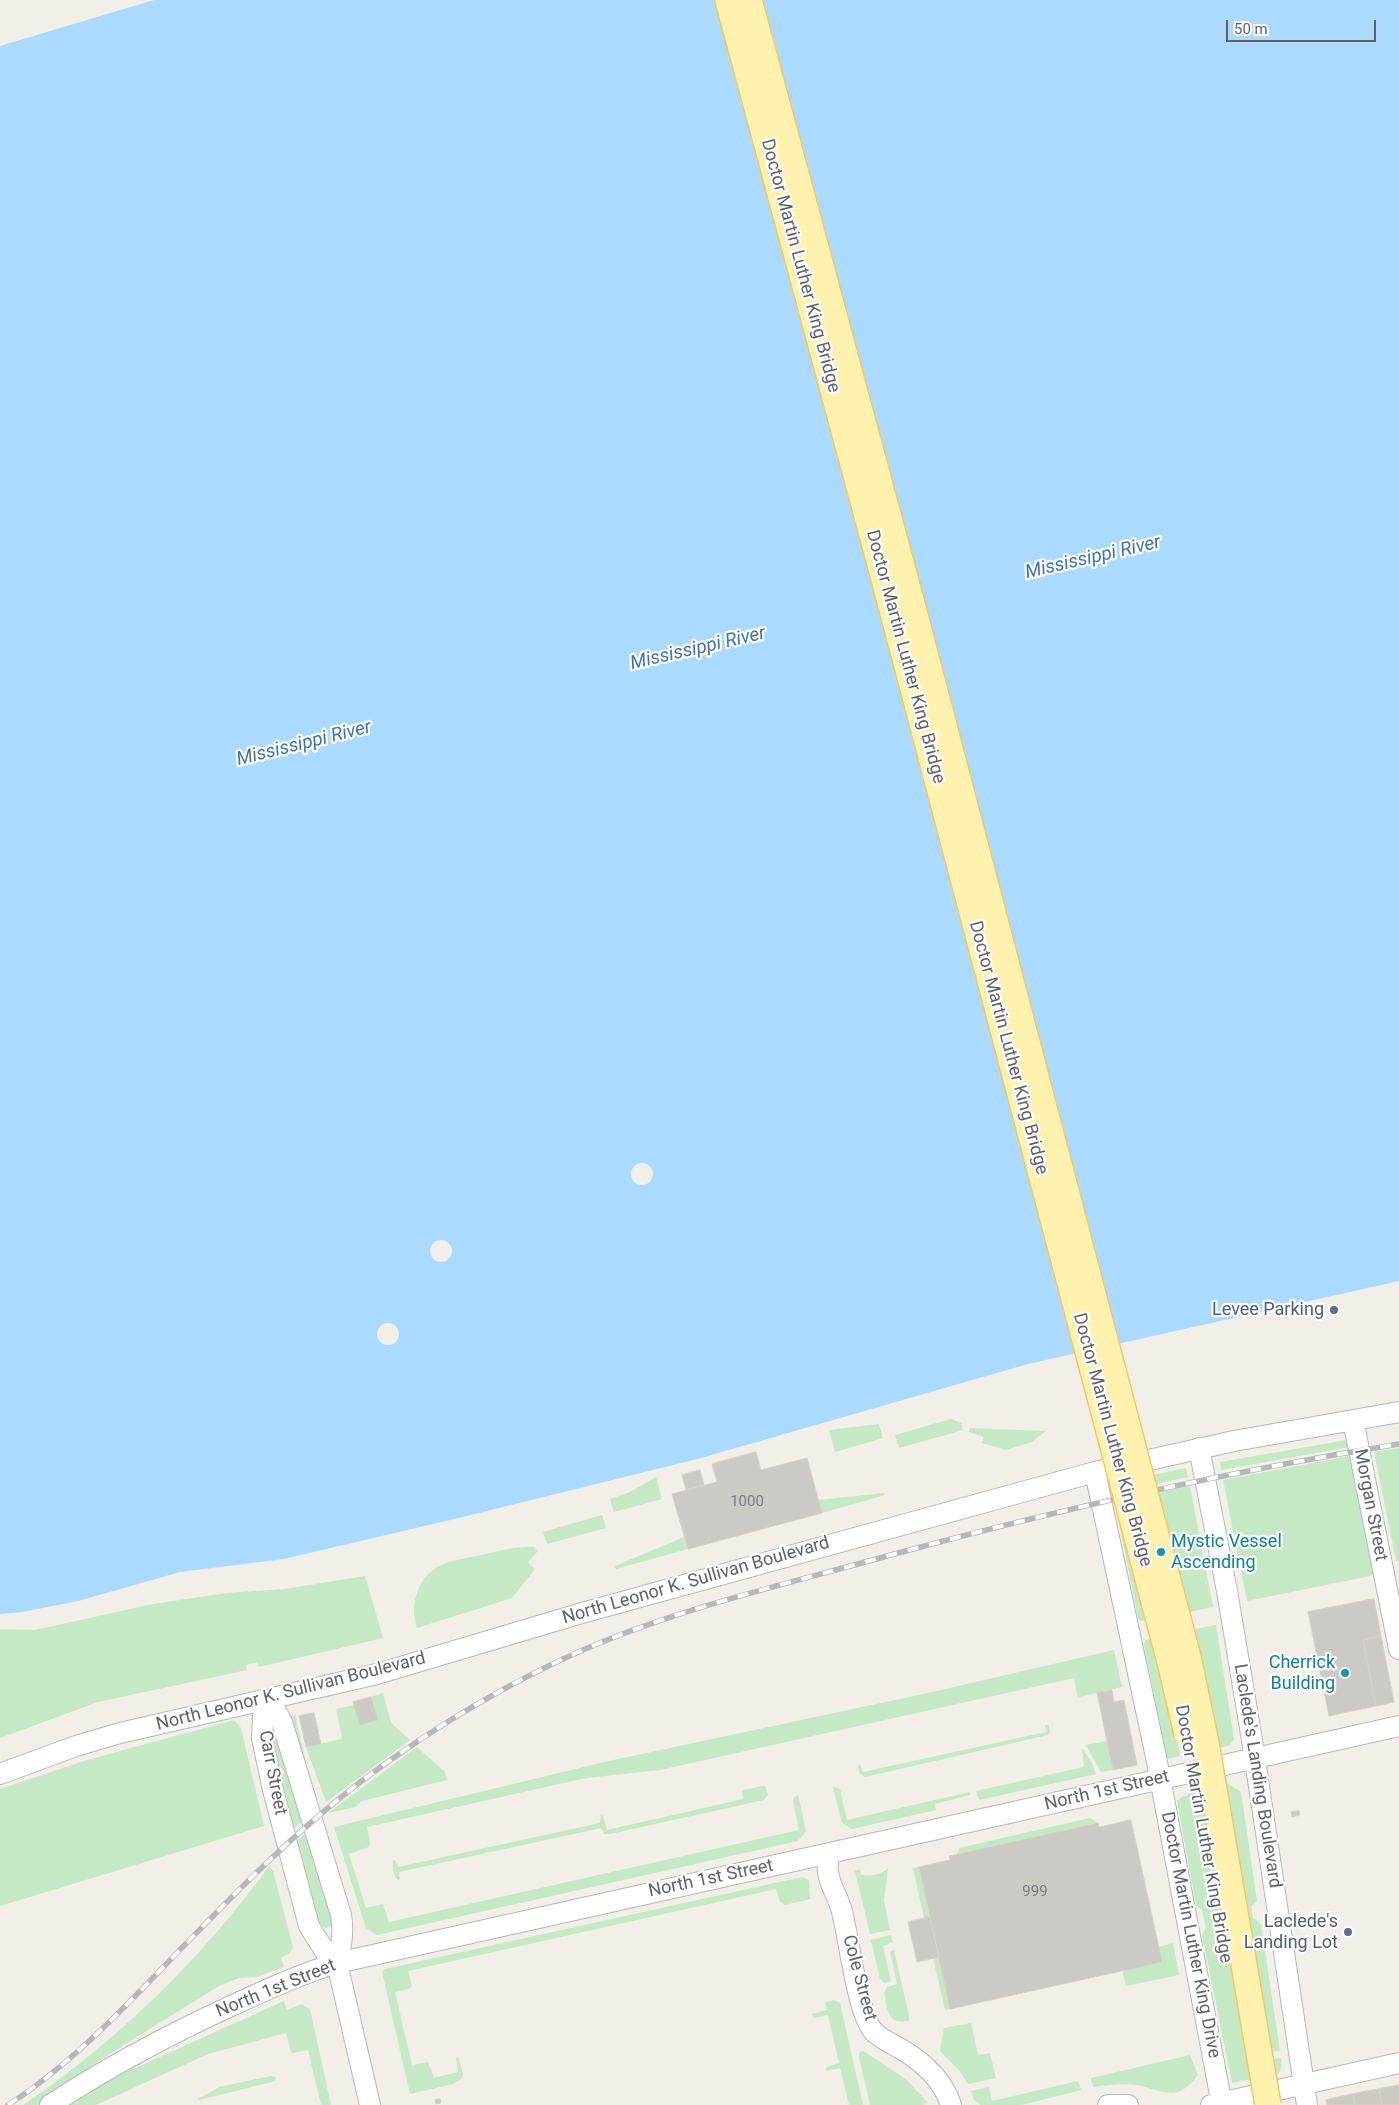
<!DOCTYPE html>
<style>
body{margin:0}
#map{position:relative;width:1399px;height:2105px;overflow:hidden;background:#f1efe8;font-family:Roboto,sans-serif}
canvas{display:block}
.scale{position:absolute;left:1226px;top:20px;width:150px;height:22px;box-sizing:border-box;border:2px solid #5f6368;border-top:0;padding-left:6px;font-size:15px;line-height:18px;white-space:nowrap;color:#5f6368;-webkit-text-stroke:4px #fff;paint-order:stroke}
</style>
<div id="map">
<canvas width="1399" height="2105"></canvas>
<div class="scale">50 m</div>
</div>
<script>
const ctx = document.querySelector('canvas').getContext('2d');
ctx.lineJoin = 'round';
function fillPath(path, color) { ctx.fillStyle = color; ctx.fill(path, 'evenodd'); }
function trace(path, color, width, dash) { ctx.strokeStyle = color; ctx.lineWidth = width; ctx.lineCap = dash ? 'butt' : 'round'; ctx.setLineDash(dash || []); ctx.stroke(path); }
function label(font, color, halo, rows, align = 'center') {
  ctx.font = font + ' Roboto,sans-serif'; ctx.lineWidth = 4.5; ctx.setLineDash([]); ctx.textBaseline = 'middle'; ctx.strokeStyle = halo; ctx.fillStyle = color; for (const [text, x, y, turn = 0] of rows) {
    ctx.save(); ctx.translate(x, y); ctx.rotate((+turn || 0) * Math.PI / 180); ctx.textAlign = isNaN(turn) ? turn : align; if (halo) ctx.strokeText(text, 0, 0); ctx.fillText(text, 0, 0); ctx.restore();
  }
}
fillPath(new Path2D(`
 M 951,1419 L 961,1423 L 963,1430 L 899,1448 L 895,1435 Z
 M 879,1424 L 883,1438 L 835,1452 L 829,1430 Z
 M 970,1428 L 1046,1431 L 1032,1442 L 1006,1450 L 982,1443 L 984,1437 L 969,1432 Z
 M 1347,1440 L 1349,1447 L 1221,1470 L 1220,1462 Z
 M 1399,1448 L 1399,1560 L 1396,1561 L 1374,1452 Z
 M 1350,1456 L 1374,1574 L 1370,1576 L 1247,1601 L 1223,1480 Z
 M 1186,1468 L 1188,1477 L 1156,1484 L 1154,1475 Z
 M 656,1477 L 662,1499 L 614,1512 L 610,1499 L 630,1492 Z
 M 1190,1486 L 1213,1607 L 1190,1612 L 1158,1493 Z
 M 884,1493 L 885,1495 L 822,1513 L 818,1500 Z
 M 1116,1502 L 1147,1619 L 1141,1621 L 1138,1618 L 1115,1503 Z
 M 602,1515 L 606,1528 L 547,1544 L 543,1532 Z
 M 684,1537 L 688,1549 L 616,1569 L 615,1566 Z
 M 535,1547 L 537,1552 L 528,1562 L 535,1569 L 512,1598 L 417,1628 C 413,1614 413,1604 418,1590 C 430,1561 454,1561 482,1555 C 500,1551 517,1546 535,1547 Z
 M 365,1576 L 383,1638 L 259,1667 L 257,1662 L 246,1665 L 247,1670 L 98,1702 L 0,1738 L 0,1629 L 35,1630 L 153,1604 L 226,1593 L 285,1589 Z
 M 1216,1625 L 1234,1739 L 1230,1745 L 1219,1748 L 1195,1629 Z
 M 1152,1639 L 1177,1736 L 1180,1756 L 1167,1759 L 1144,1645 L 1145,1640 Z
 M 1114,1650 L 1122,1687 L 1079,1697 L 1077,1695 L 1074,1678 L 660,1770 L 586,1778 L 367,1827 L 370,1841 L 369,1847 L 349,1854 L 366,1908 L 383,1904 L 389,1922 L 799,1830 L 793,1801 L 794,1797 L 798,1795 L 806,1831 L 798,1841 L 377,1935 L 366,1928 L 334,1827 L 609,1761 L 928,1693 Z
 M 383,1693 L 391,1723 L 410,1740 L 326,1802 L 306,1747 L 342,1739 L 336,1709 L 354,1705 L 360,1725 L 378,1720 L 371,1697 Z
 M 295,1715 L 306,1762 L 303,1759 L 287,1717 Z
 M 234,1720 L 241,1728 L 264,1826 L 0,1906 L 0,1789 L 87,1760 Z
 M 1048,1724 L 1050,1731 L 1048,1735 L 865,1777 L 859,1773 L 858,1766 L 860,1765 L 863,1772 L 1046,1732 L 1045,1726 Z
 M 275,1737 L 277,1738 L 303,1821 L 294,1828 L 273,1743 Z
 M 1107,1741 L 1113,1770 L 1101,1772 L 1086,1745 Z
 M 417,1747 L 445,1772 L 447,1780 L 362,1801 L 355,1807 L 328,1813 Z
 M 1082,1748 L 1092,1763 L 1096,1774 L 979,1800 L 976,1791 L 1084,1767 Z
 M 1227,1783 L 1241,1792 L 1257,1901 L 1251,1907 L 1253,1918 L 1261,1924 L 1280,2051 L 1269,2052 L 1270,2060 L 1281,2058 L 1282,2066 L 1278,2074 L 1232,2083 L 1202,1935 L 1206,1928 L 1202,1910 L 1196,1905 L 1177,1801 L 1183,1796 L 1188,1795 L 1191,1790 Z
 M 762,1786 L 765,1786 L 768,1795 L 764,1800 L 610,1834 L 604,1834 L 601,1828 L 399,1872 L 400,1879 L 398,1880 C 394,1877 392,1867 393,1861 L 395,1860 L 398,1867 L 600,1823 L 601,1815 L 603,1816 L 607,1830 L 743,1799 L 742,1791 L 744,1790 Z
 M 833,1787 L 840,1789 L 847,1820 L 970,1792 L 970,1795 L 935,1804 L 936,1810 L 852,1829 L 842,1823 Z
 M 1090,1818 L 1098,1823 L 957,1854 L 959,1848 Z
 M 306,1833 L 332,1919 L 332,1924 L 327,1928 L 323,1927 L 318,1920 L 298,1840 Z
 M 269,1866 L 273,1871 L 293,1947 L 290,1953 L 281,1958 L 284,1967 L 257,1977 L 239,1978 L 219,1986 L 103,2058 L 38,2105 L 23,2105 C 117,2041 202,1959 269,1866 Z
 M 919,1867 L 930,1917 L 924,1918 L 913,1868 Z
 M 888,1868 L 884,1901 L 890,1930 L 870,1934 L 855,1871 L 860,1869 L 861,1874 C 867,1878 883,1874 888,1868 Z
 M 802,1877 L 809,1880 L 810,1899 L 785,1905 L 780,1902 L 776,1889 L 408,1971 L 412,1986 L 409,1989 L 395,1992 L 412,2065 L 428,2062 L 434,2078 L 458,2072 L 456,2058 L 458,2056 L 463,2074 L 462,2079 L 453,2084 L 410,2094 L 382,1972 L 385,1969 Z
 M 891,1935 L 893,1942 L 883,1946 L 891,1981 L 885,1983 L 880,1979 L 871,1940 Z
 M 1173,1943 L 1179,1975 L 1126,1986 L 1122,1971 L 1158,1947 Z
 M 894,1950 L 909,2016 L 909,2021 C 905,2021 901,2022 897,2021 C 887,2019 886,2001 884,1993 L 887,1987 L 897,1984 L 890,1951 Z
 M 939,1957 L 950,2009 L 945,2010 L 933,1958 Z
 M 834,2000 L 840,2003 L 863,2105 L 849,2105 L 840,2068 L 827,2071 L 825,2068 L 839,2063 L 828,2015 L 814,2018 L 812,2014 L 827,2010 L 825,2002 Z
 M 284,2001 L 287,2010 L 301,2004 L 310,2009 L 331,2105 L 321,2105 L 308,2050 L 293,2053 L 291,2052 L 286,2033 L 208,2054 L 96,2105 L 66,2105 L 130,2065 L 133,2069 Z
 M 971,2023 L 978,2055 L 990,2053 L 996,2078 L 968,2084 L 959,2070 L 940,2051 L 944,2028 Z
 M 863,2051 L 906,2079 L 928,2103 L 922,2105 L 870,2105 L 859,2057 L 859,2053 Z
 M 1190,2055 L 1198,2075 C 1176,2104 1165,2090 1136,2085 C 1121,2083 1107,2085 1093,2087 L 1091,2078 Z
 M 271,2076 L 276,2077 L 275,2080 L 272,2082 L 199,2100 L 198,2099 L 219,2087 Z
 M 1078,2081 L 1081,2090 L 1021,2105 L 981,2105 L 974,2100 L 971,2091 L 989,2087 L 992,2101 Z`), '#c5e8c5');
fillPath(new Path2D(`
 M 154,0 L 1399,0 L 1399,1281 L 1028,1364 L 701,1458 L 467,1516 L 284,1559 L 180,1572 L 78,1601 L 22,1612 L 0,1614 L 0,46 Z`), '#aadaff');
fillPath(new Path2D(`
 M631 1174a11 11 0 1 1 22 0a11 11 0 1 1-22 0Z
 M430 1251a11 11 0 1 1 22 0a11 11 0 1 1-22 0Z
 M377 1334a11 11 0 1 1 22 0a11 11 0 1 1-22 0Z`), '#f1efe8');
const building = new Path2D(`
 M 756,1452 L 761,1470 L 807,1458 L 822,1513 L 688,1549 L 672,1494 L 717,1482 L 712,1464 Z
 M 700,1470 L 704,1485 L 686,1490 L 682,1475 Z
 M 1374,1599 L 1381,1636 L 1363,1640 L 1376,1706 L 1329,1716 L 1308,1612 Z
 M 1381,1636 L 1394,1702 L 1376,1706 L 1363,1640 Z
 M 1112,1690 L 1114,1702 L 1124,1700 L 1137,1765 L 1113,1770 L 1097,1693 Z
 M 371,1697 L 378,1720 L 360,1725 L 353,1702 Z
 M 314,1713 L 321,1744 L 306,1747 L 299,1716 Z
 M 1299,1811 L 1300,1815 L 1292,1817 L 1291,1812 Z
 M 1131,1820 L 1162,1962 L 950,2009 L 919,1867 L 950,1860 L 949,1856 L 1098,1823 L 1099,1827 Z
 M 930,1917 L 939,1957 L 917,1962 L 908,1922 Z
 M 1399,2085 L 1399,2105 L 1382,2105 L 1379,2089 Z
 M 1379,2089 L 1382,2105 L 1355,2105 L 1353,2094 Z
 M 1353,2094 L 1355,2105 L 1327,2105 L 1326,2100 Z
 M 440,2099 L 441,2103 L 436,2104 L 435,2100 Z`);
fillPath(building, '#cccac5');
trace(building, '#d6d1c6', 1);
const minor = new Path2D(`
 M 1353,1420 L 1399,1649
 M 1199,1448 L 1227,1591 L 1252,1740 L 1307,2105
 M 1095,1472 L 1156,1757 L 1222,2105
 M 269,1699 L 282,1722 L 341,1915 C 344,1932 342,1946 337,1963 L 370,2105
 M 269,1699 L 263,1717 L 262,1738 L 273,1790 L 309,1926 L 326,1953 L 337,1963
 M 0,1774 L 76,1746 L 120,1733 L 377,1674 L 582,1613 L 1095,1472 L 1234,1441 L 1399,1412
 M 829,1853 C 828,1859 827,1865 828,1872 C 830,1886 837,1895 841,1908 C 849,1935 857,2016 875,2033 C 882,2039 892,2044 901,2049 C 923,2062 943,2080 951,2105
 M 50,2105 C 108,2067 168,2035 231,2006 C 266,1990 300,1974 337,1963 L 1399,1726
 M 1108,2105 L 1128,2105
 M 1211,2105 L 1399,2063`);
const major = new Path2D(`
 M 728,0 L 891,605
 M 749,0 L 911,600`);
trace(minor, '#b5b8bc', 22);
trace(major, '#f2c960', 28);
trace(minor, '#fff', 20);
trace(major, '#fff2af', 25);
const rail = new Path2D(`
 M 8,2105 C 70,2065 122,2010 173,1957 C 236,1892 298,1828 371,1774 C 435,1727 503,1686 576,1653 C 675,1609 783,1585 887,1556 C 1056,1510 1226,1472 1399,1444`);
trace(rail, '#b6b7b8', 5.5);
trace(rail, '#fff', 4, [11]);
const majorBridge = new Path2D(`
 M 911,600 L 1188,1657 L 1206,1743 L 1268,2105
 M 891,605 L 1170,1662 L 1187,1734`);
trace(majorBridge, '#f2c960', 28, []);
trace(majorBridge, '#fff2af', 25);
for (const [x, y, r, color] of [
 [1334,1310,5,"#5c6f8a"],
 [1161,1552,5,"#0f9aa8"],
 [1345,1673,5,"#0f9aa8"],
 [1348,1932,5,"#5c6f8a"]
]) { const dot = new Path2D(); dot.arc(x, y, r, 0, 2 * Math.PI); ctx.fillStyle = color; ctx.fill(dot); trace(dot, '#fff', 2); }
label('15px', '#7a7d7f', null, [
 ["1000",747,1502],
 ["999",1035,1892]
]);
label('18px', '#5f6368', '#fff', [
 ["Doctor Martin Luther King Bridge",800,266,75],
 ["Doctor Martin Luther King Bridge",905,657,75],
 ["Doctor Martin Luther King Bridge",1008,1048,75],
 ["Doctor Martin Luther King Bridge",1112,1440,75],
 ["Morgan Street",1370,1505,79],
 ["North Leonor K. Sullivan Boulevard",696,1581,-16],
 ["North Leonor K. Sullivan Boulevard",291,1692,-14],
 ["Carr Street",272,1773,79],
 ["Laclede's Landing Boulevard",1257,1776,81],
 ["North 1st Street",1107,1791,-13],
 ["Doctor Martin Luther King Bridge",1203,1834,80],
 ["North 1st Street",711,1879,-12],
 ["Doctor Martin Luther King Drive",1190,1935,79],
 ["Cole Street",859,1978,75],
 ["North 1st Street",276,1989,-22]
]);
label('18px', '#4e5e75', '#fff', [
 ["Levee Parking",1324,1310],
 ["Laclede's",1338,1922],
 ["Landing Lot",1338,1943]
], 'right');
label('18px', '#0d838f', '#fff', [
 ["Mystic Vessel",1171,1542],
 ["Ascending",1171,1563],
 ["Cherrick",1335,1663,"right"],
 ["Building",1335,1684,"right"]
], 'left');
label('italic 19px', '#4174aa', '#fff', [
 ["Mississippi River",1093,558,-13],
 ["Mississippi River",698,649,-13],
 ["Mississippi River",304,744,-14]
]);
</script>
